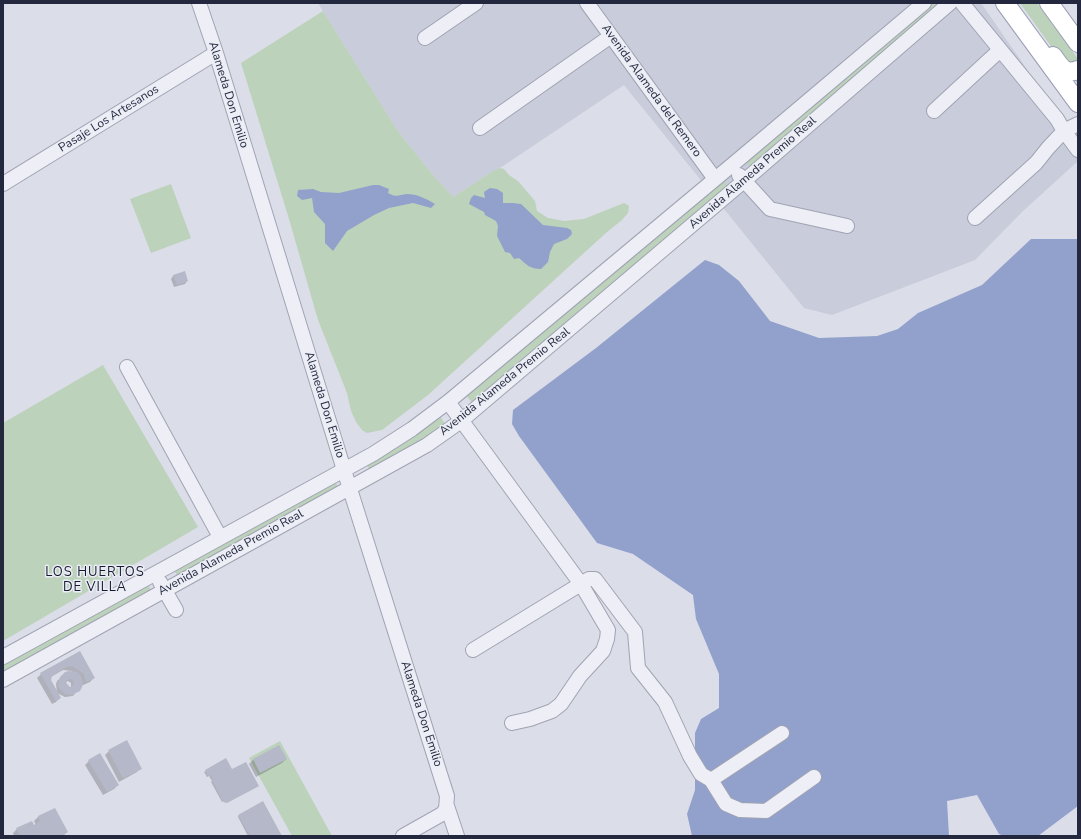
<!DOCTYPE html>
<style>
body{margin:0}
#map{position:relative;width:1081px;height:839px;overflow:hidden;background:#dbdde8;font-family:"Nunito Sans",sans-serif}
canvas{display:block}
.frame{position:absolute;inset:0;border:4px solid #24283f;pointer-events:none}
</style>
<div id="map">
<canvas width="1081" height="839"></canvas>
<div class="frame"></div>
</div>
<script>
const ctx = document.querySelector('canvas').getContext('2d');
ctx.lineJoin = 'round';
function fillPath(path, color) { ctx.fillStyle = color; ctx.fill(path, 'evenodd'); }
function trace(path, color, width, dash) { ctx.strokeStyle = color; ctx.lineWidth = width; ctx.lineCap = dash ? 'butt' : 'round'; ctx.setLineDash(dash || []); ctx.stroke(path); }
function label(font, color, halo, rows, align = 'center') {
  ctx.font = font + ' "Nunito Sans",sans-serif'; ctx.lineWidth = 3; ctx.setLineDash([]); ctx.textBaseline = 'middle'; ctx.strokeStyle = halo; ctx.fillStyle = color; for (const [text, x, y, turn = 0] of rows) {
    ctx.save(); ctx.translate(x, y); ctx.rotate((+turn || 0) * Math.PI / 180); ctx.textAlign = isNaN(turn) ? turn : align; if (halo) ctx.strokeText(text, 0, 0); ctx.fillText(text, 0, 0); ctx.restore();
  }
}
fillPath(new Path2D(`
 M 318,3 L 981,3 L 1078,143 L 1078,161 L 1022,212 L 975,260 L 832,315 L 804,308 L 624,85 L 500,168 L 493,171 L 453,197 L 433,175 L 397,130 Z`), '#c9ccda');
fillPath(new Path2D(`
 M 933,3 L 942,3 L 750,167 L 746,162 Z
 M 1020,3 L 1037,3 L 1078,59 L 1078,84 Z
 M 323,11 L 397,130 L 433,175 L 453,197 L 493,171 L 500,168 L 504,169 L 509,175 L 518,181 L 535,201 L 537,211 L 548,218 L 564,221 L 584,219 L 624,203 L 629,206 L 628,213 L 622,220 L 607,232 L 428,395 L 382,430 L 367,433 L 362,430 L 356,422 L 351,411 L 347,393 L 318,320 L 289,219 L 241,63 Z
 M 724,180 L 728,186 L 472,403 L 466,395 Z
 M 171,184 L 191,238 L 151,253 L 130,199 Z
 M 103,365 L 198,527 L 3,641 L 3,423 Z
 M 440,416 L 445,424 L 420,442 L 370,470 L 366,464 Z
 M 334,480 L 339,488 L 178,578 L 174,569 Z
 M 147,583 L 151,590 L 3,674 L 3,664 Z
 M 280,741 L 332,836 L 292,836 L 249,758 Z`), '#bcd2bb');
fillPath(new Path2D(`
 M 373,185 L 379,185 L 389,189 L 388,193 C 397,198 398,195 407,194 C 417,194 427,199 435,204 L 431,208 L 413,203 L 389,208 L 374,215 L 347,231 L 333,251 L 325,243 L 325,224 L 314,212 L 312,198 L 302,200 L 297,196 L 298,190 L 313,189 L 321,192 L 339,193 Z
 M 490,188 L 497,189 L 503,193 L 503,203 L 513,203 L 521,204 L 543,225 L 567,228 L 571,230 L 572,234 L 567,239 L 554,244 L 550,252 L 548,262 L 541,269 C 530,269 527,265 519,258 L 514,259 L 510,253 L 505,252 L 497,236 L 498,226 L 496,221 L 485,215 L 484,212 L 469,204 L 471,198 L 474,195 L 485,198 L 484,192 Z
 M 1031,239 L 1078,239 L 1078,806 L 1038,836 L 1004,836 L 999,834 L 977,795 L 947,801 L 949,836 L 692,836 L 687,814 L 695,790 L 695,733 L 701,719 L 719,708 L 719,674 L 696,619 L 693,595 L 633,554 L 597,543 L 519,436 L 512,424 L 513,410 L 596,348 L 705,260 L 719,265 L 739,281 L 770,321 L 819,338 L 877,336 L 898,329 L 918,313 L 982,285 Z`), '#92a1cc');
fillPath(new Path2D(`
 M 184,272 L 187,281 L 185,284 L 174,287 L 171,279 L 173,276 Z
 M 80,652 L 94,678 L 90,682 L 81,686 L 73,696 L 65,697 L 57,693 L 60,698 L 56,702 L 52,704 L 37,678 L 41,674 ZM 63,670 L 72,671 L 72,672 L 66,673 L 57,681 L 56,684 L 57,693 L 50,681 L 51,677 ZM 68,681 L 71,683 L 71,687 L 68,687 L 66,685 L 66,682 Z
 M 279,746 L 286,759 L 282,763 L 256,777 L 249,764 L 253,760 Z
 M 109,751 L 141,768 L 137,772 L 119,782 L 105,755 Z
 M 226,760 L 232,770 L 257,787 L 225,803 L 224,801 L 222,802 L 211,782 L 212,781 L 209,776 L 207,777 L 204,772 Z
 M 89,761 L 118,785 L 114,789 L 103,795 L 85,765 Z
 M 55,809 L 67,832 L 63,836 L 14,836 L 13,833 L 17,829 L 36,825 L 34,821 L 38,817 Z
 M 238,816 L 281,836 L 248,836 L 238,817 Z`), '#0003');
fillPath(new Path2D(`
 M 185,271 L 188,281 L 177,285 L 173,275 Z
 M 80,651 L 95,678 L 86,682 L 84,674 L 74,667 L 68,666 L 52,676 L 51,680 L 61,698 L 56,701 L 40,673 Z
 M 69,671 L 77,672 L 80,675 L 83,683 L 82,687 L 80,691 L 72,695 L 65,694 L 59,688 L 58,685 L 60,677 L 65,672 ZM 71,679 L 73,681 L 74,684 L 72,686 L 70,687 L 67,684 L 66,682 L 67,680 Z
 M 127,740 L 142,769 L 123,778 L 108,750 Z
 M 279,745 L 287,759 L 260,773 L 253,759 Z
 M 100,753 L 119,785 L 107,792 L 88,760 Z
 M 226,758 L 232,769 L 246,762 L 259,786 L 227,803 L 225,801 L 223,802 L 212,780 L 213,780 L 211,775 L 208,776 L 205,770 Z
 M 263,801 L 282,836 L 250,836 L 238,815 Z
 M 55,808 L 68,832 L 61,836 L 20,836 L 16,828 L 32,821 L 34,825 L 40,821 L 38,816 Z`), '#b5b8c8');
const minor = new Path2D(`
 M 199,3 L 216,53 L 344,470 L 447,796 L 446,809 L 442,814 L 403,836
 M 587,3 L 715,179
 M 962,3 L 1057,119 L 1064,131 L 1078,124
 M 425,38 L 476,3
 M 934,111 L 1000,50
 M 480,128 L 611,36
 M 739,175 L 770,209 L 847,226
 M 3,184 L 216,53
 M 975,218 L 1036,163 L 1048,148 L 1064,131 L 1078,150
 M 127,367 L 220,537
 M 448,402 L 581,584 L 608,630 L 607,639 L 603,651 L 580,676 L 561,704 L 552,711 L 530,719 L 512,723
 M 160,582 L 176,610
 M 473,650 L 589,579 L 595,579 L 635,632 L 638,668 L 665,702 L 690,756 L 701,774 L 711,780 L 782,733
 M 3,657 L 373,454 L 412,429 L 448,402 L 738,160 L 924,3
 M 3,680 L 427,445 L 461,421 L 751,175 L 950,3
 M 711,780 L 726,804 L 740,810 L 766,811 L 814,777
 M 447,806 L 457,836`);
const major = new Path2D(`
 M 1005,3 L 1078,103
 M 1049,3 L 1078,43
 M 1053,56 C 1060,66 1064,75 1078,70`);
trace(minor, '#a0a3b2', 16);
trace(major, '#999eb4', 20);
trace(minor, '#eeeff6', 14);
trace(major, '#fff', 18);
label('12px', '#24283f', '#ebedf5', [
 ["Avenida Alameda del Remero",651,91,54],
 ["Alameda Don Emilio",228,95,73],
 ["Pasaje Los Artesanos",109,119,-32],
 ["Avenida Alameda Premio Real",753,173,-41],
 ["Avenida Alameda Premio Real",505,382,-39],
 ["Alameda Don Emilio",324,405,73],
 ["Avenida Alameda Premio Real",231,553,-29],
 ["Alameda Don Emilio",421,714,72]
]);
ctx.letterSpacing = '1px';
label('13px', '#16192f', '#ebedf5', [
 ["LOS HUERTOS",95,573],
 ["DE VILLA",95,588]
]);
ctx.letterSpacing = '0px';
</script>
